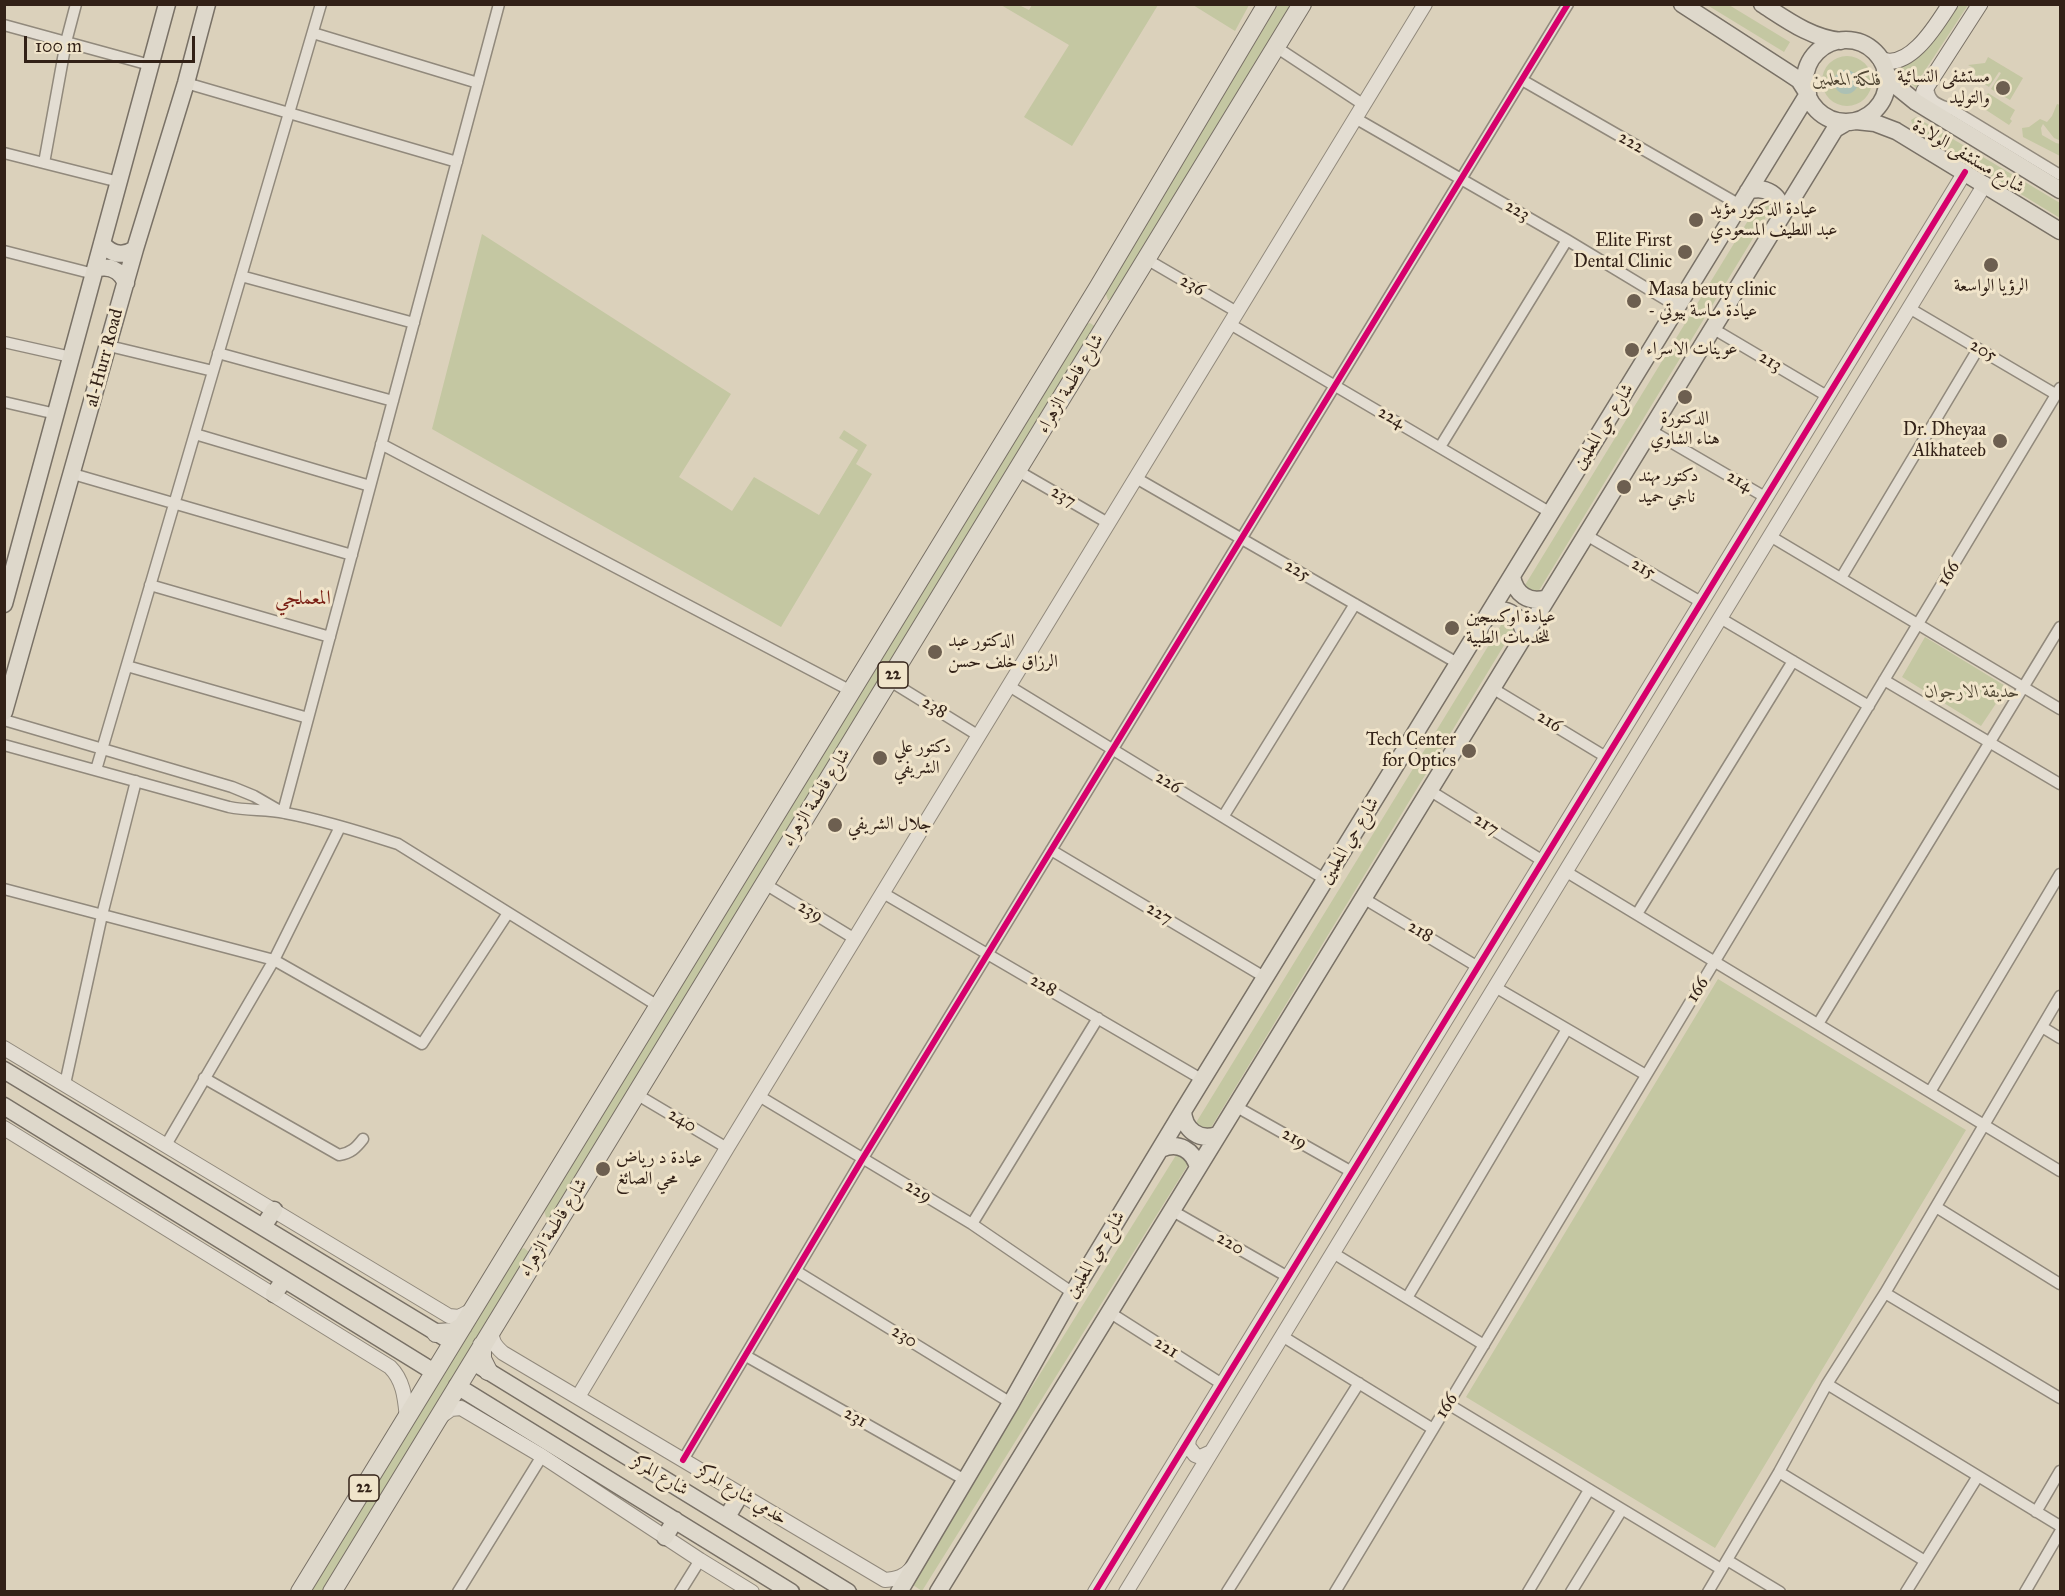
<!DOCTYPE html>
<meta charset="utf-8">
<style>
body{margin:0}
#map{position:relative;width:2065px;height:1596px;overflow:hidden;background:#dbd1bb;font-family:"IM FELL Great Primer",serif}
canvas{display:block}
.frame{position:absolute;inset:0;border:6px solid #322117;pointer-events:none}
.scale{position:absolute;left:24px;top:36px;width:171px;height:27px;box-sizing:border-box;border:3px solid #322117;border-top:0;padding-left:8px;font-size:18px;line-height:21px;white-space:nowrap;color:#322117;-webkit-text-stroke:4px #f0e4ca;paint-order:stroke}
</style>
<div id="map">
<canvas width="2065" height="1596"></canvas>
<div class="frame"></div>
<div class="scale">100 m</div>
</div>
<script>
const ctx = document.querySelector('canvas').getContext('2d');
ctx.lineJoin = 'round';
function fillPath(path, color) { ctx.fillStyle = color; ctx.fill(path, 'evenodd'); }
function trace(path, color, width, dash) { ctx.strokeStyle = color; ctx.lineWidth = width; ctx.lineCap = dash ? 'butt' : 'round'; ctx.setLineDash(dash || []); ctx.stroke(path); }
function label(font, color, halo, rows, align = 'center') {
  ctx.font = font + ' "IM FELL Great Primer",Amiri,serif'; ctx.lineWidth = 6; ctx.setLineDash([]); ctx.textBaseline = 'middle'; ctx.strokeStyle = halo; ctx.fillStyle = color; for (const [text, x, y, turn = 0] of rows) {
    ctx.save(); ctx.translate(x, y); ctx.rotate((+turn || 0) * Math.PI / 180); ctx.textAlign = isNaN(turn) ? turn : align; if (halo) ctx.strokeText(text, 0, 0); ctx.fillText(text, 0, 0); ctx.restore();
  }
}
fillPath(new Path2D(`
 M 1032,5 L 1158,5 L 1072,146 L 1024,117 L 1069,45 L 1001,5 L 1019,5 L 1029,10 Z
 M 1193,5 L 1249,5 L 1235,31 Z
 M 1278,5 L 1293,5 L 1114,299 L 1108,300 L 1105,291 Z
 M 1707,5 L 1729,5 L 1790,42 L 1784,52 Z
 M 1954,5 L 1968,5 L 1920,78 L 1917,89 L 1896,69 L 1912,61 Z
 M1822 81a25 25 0 1 1 50 0a25 25 0 1 1-50 0Z
 M 1988,57 L 2023,78 L 2010,100 L 1991,89 L 2001,73 L 1999,72 L 1989,87 L 1976,79 L 1974,68 L 1968,65 L 1985,63 Z
 M 1988,93 L 2015,110 L 2010,119 L 2012,121 L 2009,125 L 1980,106 Z
 M 2057,104 L 2060,105 L 2059,140 L 2054,138 L 2043,124 L 2041,128 L 2042,135 L 2056,143 L 2060,144 L 2060,156 L 2023,137 L 2022,128 L 2029,127 L 2040,119 L 2047,122 L 2052,116 Z
 M 1916,117 L 2060,203 L 2060,218 L 1914,129 L 1911,120 Z
 M 1760,201 L 1772,207 L 1535,597 L 1522,590 Z
 M 482,234 L 731,394 L 679,477 L 732,511 L 754,477 L 819,515 L 858,450 L 839,438 L 844,430 L 867,445 L 856,464 L 872,474 L 781,627 L 432,429 Z
 M 1090,323 L 1096,327 L 550,1218 L 546,1217 L 544,1210 L 1086,324 Z
 M 1506,617 L 1517,624 L 1207,1134 L 1194,1126 Z
 M 1925,637 L 2007,687 L 1981,726 L 1902,677 Z
 M 1718,979 L 1966,1130 L 1715,1548 L 1466,1397 Z
 M 1178,1152 L 1191,1160 L 922,1591 L 910,1583 Z
 M 524,1248 L 529,1252 L 529,1257 L 323,1591 L 309,1592 L 519,1250 Z`), '#c4c7a2');
fillPath(new Path2D(`
 M1834 82a12 12 0 1 1 24 0a12 12 0 1 1-24 0Z`), '#acc0b4');
const minor = new Path2D(`
 M 4,25 L 150,65
 M 313,33 L 478,83
 M 1276,47 L 1364,105
 M 1522,80 L 1740,205
 M 186,83 L 457,162
 M 1928,86 C 1929,104 1939,104 1953,110 L 2060,175
 M 1355,118 L 1567,240 L 1678,307
 M 4,153 L 119,182
 M 44,163 L 66,42 L 76,4
 M 4,251 L 94,274
 M 1148,260 L 1237,312
 M 241,276 L 414,323
 M 1909,308 L 2057,395
 M 1230,324 L 1551,513
 M 1712,328 L 1827,396
 M 4,342 L 71,357
 M 109,346 L 213,371
 M 218,353 L 393,401
 M 4,402 L 56,414
 M 1650,430 L 1765,497
 M 195,434 L 370,486
 M 381,444 L 851,691
 M 1440,447 L 1567,240
 M 1018,471 L 1108,523
 M 73,474 L 352,555
 M 1136,478 L 1459,664
 M 1586,535 L 1701,602
 M 1770,536 L 2060,709
 M 1841,578 L 1978,349
 M 150,585 L 330,637
 M 1720,618 L 1869,706
 M 127,666 L 308,718
 M 1884,680 L 2060,784
 M 890,681 L 979,736
 M 1009,686 L 1326,880
 M 1492,688 L 1606,757
 M 4,720 L 232,787 L 254,796 L 280,811
 M 4,745 L 229,807 C 248,811 267,809 285,813 C 323,820 361,832 398,844 L 658,1006
 M 96,770 L 321,4
 M 1429,790 L 1543,861
 M 283,812 L 499,4
 M 1223,817 L 1355,604
 M 1051,850 L 1266,978
 M 1565,871 L 2060,1171
 M 765,884 L 855,939
 M 4,889 L 274,960 L 422,1044 L 508,913
 M 883,893 L 1203,1080
 M 1363,898 L 1478,967
 M 1637,914 L 1793,661
 M 1495,987 L 1646,1075
 M 1818,1024 L 2060,627
 M 2042,1027 L 2060,1038
 M 204,1078 L 339,1155 C 351,1153 356,1148 363,1139
 M 65,1084 L 102,915 L 136,781
 M 1930,1092 L 2060,874
 M 636,1094 L 727,1148
 M 759,1096 L 972,1224 L 1073,1293
 M 1235,1106 L 1352,1172
 M 166,1145 L 274,960 L 340,827
 M 1936,1207 L 2060,1284
 M 1171,1210 L 1288,1277
 M 972,1224 L 1098,1018
 M 1333,1253 L 1484,1345
 M 796,1271 L 1011,1403
 M 1885,1293 L 2060,1398
 M 1407,1298 L 1567,1029
 M 1109,1312 L 1222,1384
 M 1282,1336 L 1433,1429
 M 746,1356 L 965,1480
 M 1827,1384 L 2060,1526
 M 1448,1404 L 1721,1569
 M 683,1460 L 863,1158 L 1568,4
 M 1779,1472 L 1925,1561
 M 2036,1512 L 2060,1471
 M 1727,1560 L 1780,1592
 M 458,1592 L 542,1456
 M 680,1592 L 700,1560
 M 1227,1592 L 1359,1383
 M 1335,1592 L 2060,388
 M 1528,1592 L 1589,1490
 M 1571,1592 L 1621,1511
 M 1708,1592 L 1779,1472 L 1827,1384 L 1885,1293 L 2060,996
 M 1906,1592 L 1978,1476
 M 2025,1592 L 2060,1532`);
const tertiary = new Path2D(`
 M 4,1048 L 449,1316 L 459,1317 L 472,1310
 M 4,1128 L 390,1367 C 404,1381 405,1399 407,1418
 M 492,1329 C 491,1340 494,1345 503,1353 L 885,1580 C 897,1579 904,1577 912,1568
 M 578,1397 L 727,1148 L 1425,4
 M 440,1417 L 451,1409 L 461,1408 L 542,1456 L 700,1560 L 752,1592
 M 1189,1439 L 1188,1446 L 1195,1455 L 1200,1457 L 1211,1452
 M 1095,1592 L 1965,172
 M 1126,1592 L 1985,184`);
const secondary = new Path2D(`
 M 1880,59 C 1909,72 1937,24 1950,4
 M 1926,108 L 1922,99 L 1924,91 L 1980,4`);
const primary = new Path2D(`
 M 1762,4 C 1787,20 1811,38 1841,41
 M1805 81a41 41 0 1 1 82 0a41 41 0 1 1-82 0Z
 M 1885,71 L 1895,85 L 1916,102 L 2060,190
 M 1856,121 L 1875,123 L 1896,131 L 2060,231
 M 1748,191 C 1766,185 1781,195 1782,214
 M 102,243 C 111,255 123,257 135,249
 M 95,269 C 109,265 120,269 126,283
 M 1512,576 C 1515,594 1529,604 1547,598
 M 4,604 L 167,4
 M 1490,612 C 1508,606 1523,617 1524,636
 M 4,712 L 135,249 L 186,83 L 207,4
 M 4,1070 L 447,1339
 M 4,1106 L 434,1372
 M 1183,1111 C 1184,1130 1199,1141 1217,1135
 M 1161,1149 C 1178,1141 1194,1150 1198,1168
 M 263,1227 L 274,1210
 M 274,1294 L 284,1280
 M 478,1365 L 848,1592
 M 457,1386 L 791,1592
 M 727,1517 L 740,1495
 M 665,1537 L 675,1520
 M 899,1592 L 1011,1403 L 1073,1293 L 1183,1111 L 1808,94 L 1799,80 L 1787,72 L 1682,4
 M 938,1592 L 1835,129 L 1847,122`);
const trunk = new Path2D(`
 M 436,1333 L 453,1332 L 463,1326
 M 482,1345 L 482,1359 L 488,1371
 M 300,1592 L 1098,288 L 1267,4
 M 332,1592 L 1302,4`);
trace(minor, '#91897c', 13);
trace(tertiary, '#91897c', 16);
trace(secondary, '#797166', 17);
trace(primary, '#797166', 19);
trace(trunk, '#797166', 20);
trace(minor, '#e3ddd2', 10);
trace(tertiary, '#e3ddd2', 14);
trace(secondary, '#e3ddd2', 15);
trace(primary, '#ded8cb', 16);
trace(trunk, '#ded8cb', 18);
trace(new Path2D(`
 M 683,1460 L 863,1158 L 1568,4
 M 1095,1592 L 1965,172`), '#d6006c', 6);
for (const [x, y, r, color] of [
 [2003,88,8,"#6d5f50"],
 [1696,220,8,"#6d5f50"],
 [1685,252,8,"#6d5f50"],
 [1991,265,8,"#6d5f50"],
 [1634,301,8,"#6d5f50"],
 [1632,350,8,"#6d5f50"],
 [1685,397,8,"#6d5f50"],
 [2000,441,8,"#6d5f50"],
 [1624,487,8,"#6d5f50"],
 [1452,628,8,"#6d5f50"],
 [935,652,8,"#6d5f50"],
 [1469,751,8,"#6d5f50"],
 [880,758,8,"#6d5f50"],
 [835,825,8,"#6d5f50"],
 [603,1169,8,"#6d5f50"]
]) { const dot = new Path2D(); dot.arc(x, y, r, 0, 2 * Math.PI); ctx.fillStyle = color; ctx.fill(dot); trace(dot, '#f0e4ca', 2); }
for (const [x, y, w] of [
 [893,675,30],
 [364,1488,30]
]) { const box = new Path2D(); box.roundRect(x - w / 2, y - 13, w, 26, 4.5); ctx.fillStyle = '#f0e4ca'; ctx.fill(box); trace(box, '#322117', 1.5); }
label('bold 16px', '#322117', null, [
 ["22",893,675],
 ["22",364,1488]
]);
label('18px', '#322117', '#f0e4ca', [
 ["مستشفى النسائية",1990,78,"right"],
 ["والتوليد",1990,99,"right"],
 ["عيادة الدكتور مؤيد",1710,210],
 ["عبد اللطيف المسعودي",1710,231],
 ["Elite First",1672,242,"right"],
 ["Dental Clinic",1672,263,"right"],
 ["الرؤيا الواسعة",1991,287,"center"],
 ["Masa beuty clinic",1648,291],
 ["- عيادة مـاسة بيوتي",1648,312],
 ["عوينات الاسراء",1646,350],
 ["الدكتورة",1685,419,"center"],
 ["هناء الشاوي",1685,440,"center"],
 ["Dr. Dheyaa",1986,431,"right"],
 ["Alkhateeb",1986,452,"right"],
 ["دكتور مهند",1638,477],
 ["ناجي حميد",1638,498],
 ["عيادة اوكسجين",1466,618],
 ["للخدمات الطبية",1466,639],
 ["الدكتور عبد",948,642],
 ["الرزاق خلف حسن",948,663],
 ["Tech Center",1456,741,"right"],
 ["for Optics",1456,762,"right"],
 ["دكتور علي",894,748],
 ["الشريفي",894,769],
 ["جلال الشريفي",848,825],
 ["عيادة د رياض",616,1159],
 ["محي الصائغ",616,1180]
], 'left');
label('italic 18px', '#524835', '#f0e4ca', [
 ["فلكة المعلمين",1847,81],
 ["حديقة الارجوان",1972,693]
]);
label('18px', '#322117', '#f0e4ca', [
 ["222",1631,143,30],
 ["شارع مستشفى الولادة",1968,157,31],
 ["223",1517,211,30],
 ["236",1192,286,30],
 ["205",1983,351,30],
 ["al-Hurr Road",105,358,-75],
 ["213",1770,362,31],
 ["شارع فاطمة الزهراء",1071,384,-59],
 ["224",1391,418,30],
 ["شارع حي المعلمين",1604,427,-58],
 ["214",1739,482,30],
 ["237",1063,497,30],
 ["215",1643,569,30],
 ["225",1297,571,30],
 ["166",1949,574,-59],
 ["238",934,708,32],
 ["216",1549,722,31],
 ["226",1168,783,31],
 ["شارع فاطمة الزهراء",817,798,-58],
 ["217",1486,825,32],
 ["شارع حي المعلمين",1350,841,-59],
 ["239",810,912,31],
 ["227",1159,914,31],
 ["218",1420,932,31],
 ["228",1043,986,30],
 ["166",1698,990,-59],
 ["240",682,1121,31],
 ["219",1294,1139,29],
 ["229",918,1192,31],
 ["شارع فاطمة الزهراء",554,1228,-58],
 ["220",1230,1244,30],
 ["شارع حي المعلمين",1096,1255,-59],
 ["230",904,1337,32],
 ["221",1166,1348,32],
 ["166",1447,1406,-59],
 ["231",855,1418,30],
 ["شارع المركز",660,1476,31],
 ["خدمي شارع المركز",742,1495,31]
]);
label('20px', '#7a1f14', '#f0e4ca', [
 ["المعملجي",303,599]
]);
</script>
